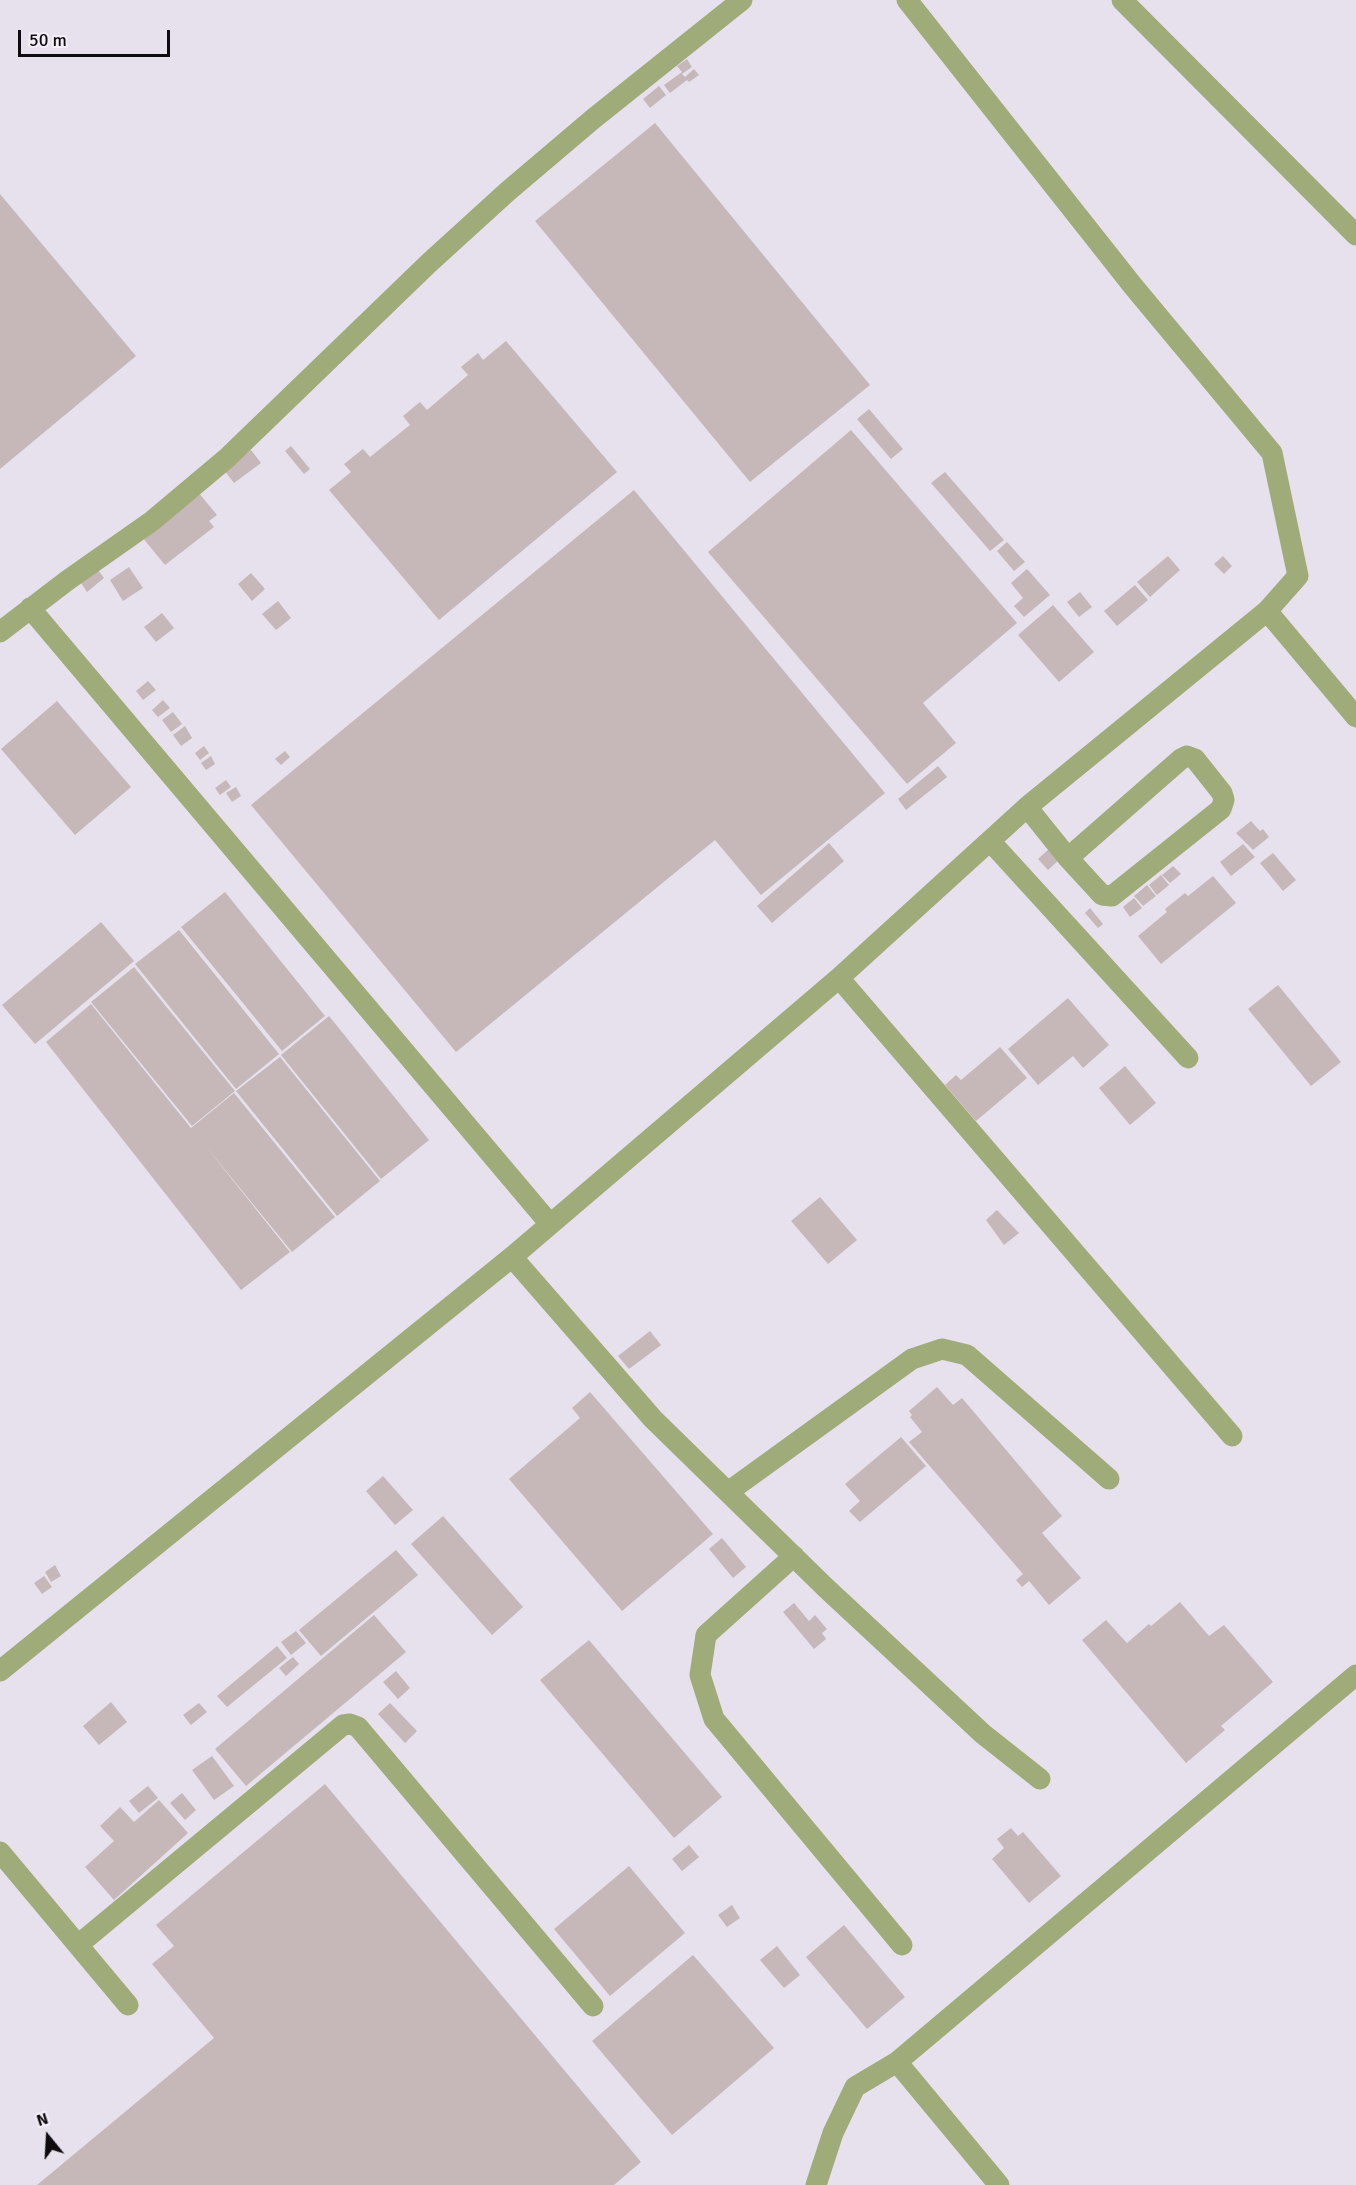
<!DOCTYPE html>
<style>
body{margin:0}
#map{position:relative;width:1356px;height:2185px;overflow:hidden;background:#e6e1ec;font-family:Signika,sans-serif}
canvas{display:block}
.north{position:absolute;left:18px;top:2107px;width:60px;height:60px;-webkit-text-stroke:4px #f4eef9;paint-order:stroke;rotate:342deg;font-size:16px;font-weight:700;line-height:24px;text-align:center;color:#0e0c0f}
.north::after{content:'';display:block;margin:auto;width:21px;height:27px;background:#0e0c0f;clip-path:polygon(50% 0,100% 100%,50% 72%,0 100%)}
.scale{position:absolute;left:18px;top:30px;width:152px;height:27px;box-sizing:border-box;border:3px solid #0e0c0f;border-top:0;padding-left:8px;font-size:18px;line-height:21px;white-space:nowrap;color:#0e0c0f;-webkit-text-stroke:4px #f4eef9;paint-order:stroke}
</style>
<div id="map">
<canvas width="1356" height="2185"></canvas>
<div class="north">N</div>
<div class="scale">50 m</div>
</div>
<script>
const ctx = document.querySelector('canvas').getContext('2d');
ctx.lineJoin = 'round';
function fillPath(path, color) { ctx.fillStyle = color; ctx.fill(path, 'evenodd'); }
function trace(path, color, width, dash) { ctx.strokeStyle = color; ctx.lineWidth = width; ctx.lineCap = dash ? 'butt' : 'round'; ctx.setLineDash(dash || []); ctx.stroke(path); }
fillPath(new Path2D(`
 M 687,59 L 692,67 L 682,74 L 685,77 L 694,69 L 699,75 L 689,82 L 687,80 L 670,93 L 664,85 L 682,72 L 677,66 Z
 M 659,86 L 666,95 L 650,108 L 643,99 Z
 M 655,123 L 870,385 L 750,482 L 535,221 Z
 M 0,194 L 136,356 L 0,469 Z
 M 506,341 L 617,472 L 439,620 L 329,490 L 351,472 L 344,464 L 363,449 L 370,457 L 410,425 L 403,416 L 420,402 L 427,410 L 468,375 L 461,367 L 478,353 L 483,360 Z
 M 869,409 L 903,449 L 891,459 L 857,419 Z
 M 851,430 L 1017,623 L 923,703 L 956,743 L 907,784 L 708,552 Z
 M 291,446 L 310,469 L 304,474 L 285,451 Z
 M 251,450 L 261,463 L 234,483 L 224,470 Z
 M 945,472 L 1004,540 L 990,551 L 931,483 Z
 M 634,490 L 885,793 L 761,895 L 715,840 L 456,1052 L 251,805 Z
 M 198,492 L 217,515 L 209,521 L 214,527 L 165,565 L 142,537 Z
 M 1007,542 L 1025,562 L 1014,571 L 997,551 Z
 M 1168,556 L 1180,570 L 1150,597 L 1137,582 Z
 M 1223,556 L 1232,566 L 1224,574 L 1214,564 Z
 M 129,567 L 143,588 L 123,601 L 110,580 Z
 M 1027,569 L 1050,595 L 1024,617 L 1014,606 L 1023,598 L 1011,583 Z
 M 98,570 L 104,578 L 87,592 L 81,583 Z
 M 251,573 L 265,589 L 252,601 L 238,584 Z
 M 1135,585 L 1148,600 L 1117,626 L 1104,611 Z
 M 1080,592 L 1092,607 L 1079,617 L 1067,602 Z
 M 278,601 L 291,618 L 276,630 L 262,614 Z
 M 1053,605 L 1094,652 L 1059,682 L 1018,635 Z
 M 162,613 L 174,628 L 156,642 L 144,627 Z
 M 148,681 L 156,690 L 143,700 L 136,691 Z
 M 163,700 L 170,708 L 158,717 L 152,710 Z
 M 57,701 L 131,787 L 75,835 L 1,749 Z
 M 173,712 L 182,724 L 171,732 L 162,720 Z
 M 185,726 L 192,738 L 181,746 L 173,735 Z
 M 204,746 L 209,753 L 200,760 L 195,753 Z
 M 285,751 L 290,757 L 281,765 L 275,759 Z
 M 211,756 L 215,764 L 206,770 L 201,763 Z
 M 938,766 L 947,777 L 906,810 L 898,799 Z
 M 226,780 L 231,787 L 220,795 L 215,788 Z
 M 236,787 L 241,796 L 232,802 L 226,793 Z
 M 1251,821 L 1260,831 L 1263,829 L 1269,837 L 1253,850 L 1236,833 Z
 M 829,843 L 844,861 L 772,923 L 757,906 Z
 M 1243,844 L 1255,857 L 1231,876 L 1220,862 Z
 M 1050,848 L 1060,859 L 1048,870 L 1038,859 Z
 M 1273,853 L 1296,880 L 1283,891 L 1260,863 Z
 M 1173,866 L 1181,874 L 1170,883 L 1162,875 Z
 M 1161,875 L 1169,885 L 1157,895 L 1149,885 Z
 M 1213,876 L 1236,903 L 1161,964 L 1138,936 L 1167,912 L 1165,909 L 1185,893 L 1188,896 Z
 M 1147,885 L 1156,896 L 1143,906 L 1134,896 Z
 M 225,892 L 325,1016 L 282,1051 L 181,927 Z
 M 1134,898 L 1142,908 L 1130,917 L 1123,907 Z
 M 1090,908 L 1103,924 L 1098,928 L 1085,913 Z
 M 101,922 L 134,961 L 35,1044 L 2,1005 Z
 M 179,930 L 279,1054 L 236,1089 L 135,964 Z
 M 134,967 L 235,1091 L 192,1126 L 91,1002 Z
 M 1278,985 L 1341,1062 L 1311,1086 L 1248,1009 Z
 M 1068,998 L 1109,1045 L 1083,1068 L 1073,1056 L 1038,1085 L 1008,1049 Z
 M 91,1004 L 191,1128 L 234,1093 L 335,1217 L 292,1252 L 204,1144 L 290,1252 L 241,1290 L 46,1042 Z
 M 329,1016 L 429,1140 L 381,1179 L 281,1055 Z
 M 1000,1047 L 1027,1078 L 976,1121 L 945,1085 L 956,1075 L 961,1080 Z
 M 280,1057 L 380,1181 L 337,1216 L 236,1091 Z
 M 1125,1066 L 1156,1103 L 1130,1125 L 1099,1088 Z
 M 820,1197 L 857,1240 L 828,1264 L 791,1221 Z
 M 997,1210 L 1019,1233 L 1004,1245 L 986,1220 Z
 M 650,1331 L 661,1345 L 629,1369 L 618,1356 Z
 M 937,1387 L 953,1405 L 962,1398 L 1062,1516 L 1042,1533 L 1081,1578 L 1049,1605 L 1029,1581 L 1022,1587 L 1016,1580 L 1023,1574 L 909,1442 L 922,1432 L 910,1417 L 912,1415 L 909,1411 Z
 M 590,1392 L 713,1534 L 622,1611 L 509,1479 L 580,1418 L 572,1408 Z
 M 901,1437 L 926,1466 L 860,1522 L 849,1511 L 860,1501 L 845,1484 Z
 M 383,1476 L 413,1510 L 395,1525 L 366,1491 Z
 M 443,1516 L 523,1607 L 492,1635 L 411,1544 Z
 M 722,1538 L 746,1567 L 733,1578 L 709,1549 Z
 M 396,1550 L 418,1575 L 321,1656 L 299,1630 Z
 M 55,1565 L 61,1576 L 51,1582 L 45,1572 Z
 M 44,1576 L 52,1587 L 42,1594 L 34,1583 Z
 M 1180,1602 L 1209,1636 L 1224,1625 L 1273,1682 L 1221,1726 L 1225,1730 L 1186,1763 L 1082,1640 L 1106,1620 L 1127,1643 L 1149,1624 L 1151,1626 Z
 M 794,1603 L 809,1621 L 815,1615 L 827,1629 L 822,1633 L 826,1639 L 814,1649 L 783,1612 Z
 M 374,1615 L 406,1652 L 246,1786 L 215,1749 Z
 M 296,1631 L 306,1643 L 291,1655 L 281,1642 Z
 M 589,1640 L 722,1797 L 674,1838 L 540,1680 Z
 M 277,1646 L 287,1658 L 227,1707 L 217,1696 Z
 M 293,1657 L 299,1664 L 286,1676 L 279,1668 Z
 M 396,1671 L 410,1688 L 398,1699 L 383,1682 Z
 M 111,1702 L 127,1722 L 99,1745 L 83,1726 Z
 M 199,1703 L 207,1712 L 191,1725 L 183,1715 Z
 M 390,1703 L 417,1731 L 405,1743 L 378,1714 Z
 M 212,1756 L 234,1786 L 214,1800 L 192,1770 Z
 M 325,1784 L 641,2162 L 614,2185 L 37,2185 L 214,2038 L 152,1964 L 174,1946 L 156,1925 Z
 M 148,1786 L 158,1798 L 139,1813 L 129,1801 Z
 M 182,1793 L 196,1810 L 185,1820 L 170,1803 Z
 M 159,1800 L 188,1833 L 114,1900 L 85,1867 L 114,1841 L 100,1826 L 120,1807 L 134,1822 Z
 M 1011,1828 L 1018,1836 L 1023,1832 L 1061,1876 L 1029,1903 L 992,1859 L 1004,1848 L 997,1839 Z
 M 689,1845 L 699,1857 L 682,1871 L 672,1859 Z
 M 629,1866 L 685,1933 L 610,1996 L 554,1929 Z
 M 732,1905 L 740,1918 L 727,1927 L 718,1915 Z
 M 844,1925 L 905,1997 L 867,2029 L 806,1957 Z
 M 777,1946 L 800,1975 L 784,1988 L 760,1960 Z
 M 693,1955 L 774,2048 L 672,2135 L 592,2041 Z`), '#c6b8b8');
trace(new Path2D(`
 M 907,0 L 1133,286 L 1272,453 L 1298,576 L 1267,611 L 1356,717
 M 1122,0 L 1356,235
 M 30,608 L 550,1224
 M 0,632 L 68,580 L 152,521 L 227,458 L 429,263 L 507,192 L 593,119 L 742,0
 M 1027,807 L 1068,858 L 1102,895 L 1112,896 L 1221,809 L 1224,800 L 1222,793 L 1195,759 L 1187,756 L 1181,759 L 1068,858
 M 990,841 L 1188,1058
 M 839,978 L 1232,1436
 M 512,1257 L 653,1419 L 826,1588 L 983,1734 L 1040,1779
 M 728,1492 L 912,1359 L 942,1349 L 967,1355 L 1109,1479
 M 794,1556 L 706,1635 L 700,1675 L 714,1719 L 902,1945
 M 0,1671 L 512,1257 L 839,978 L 1027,807 L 1267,611
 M 0,1852 L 128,2005
 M 78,1945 L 343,1725 L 350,1724 L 358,1727 L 593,2006
 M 897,2062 L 999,2185
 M 816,2185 L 833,2133 L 855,2087 L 897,2062 L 1356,1675`), '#9fab79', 21);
</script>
